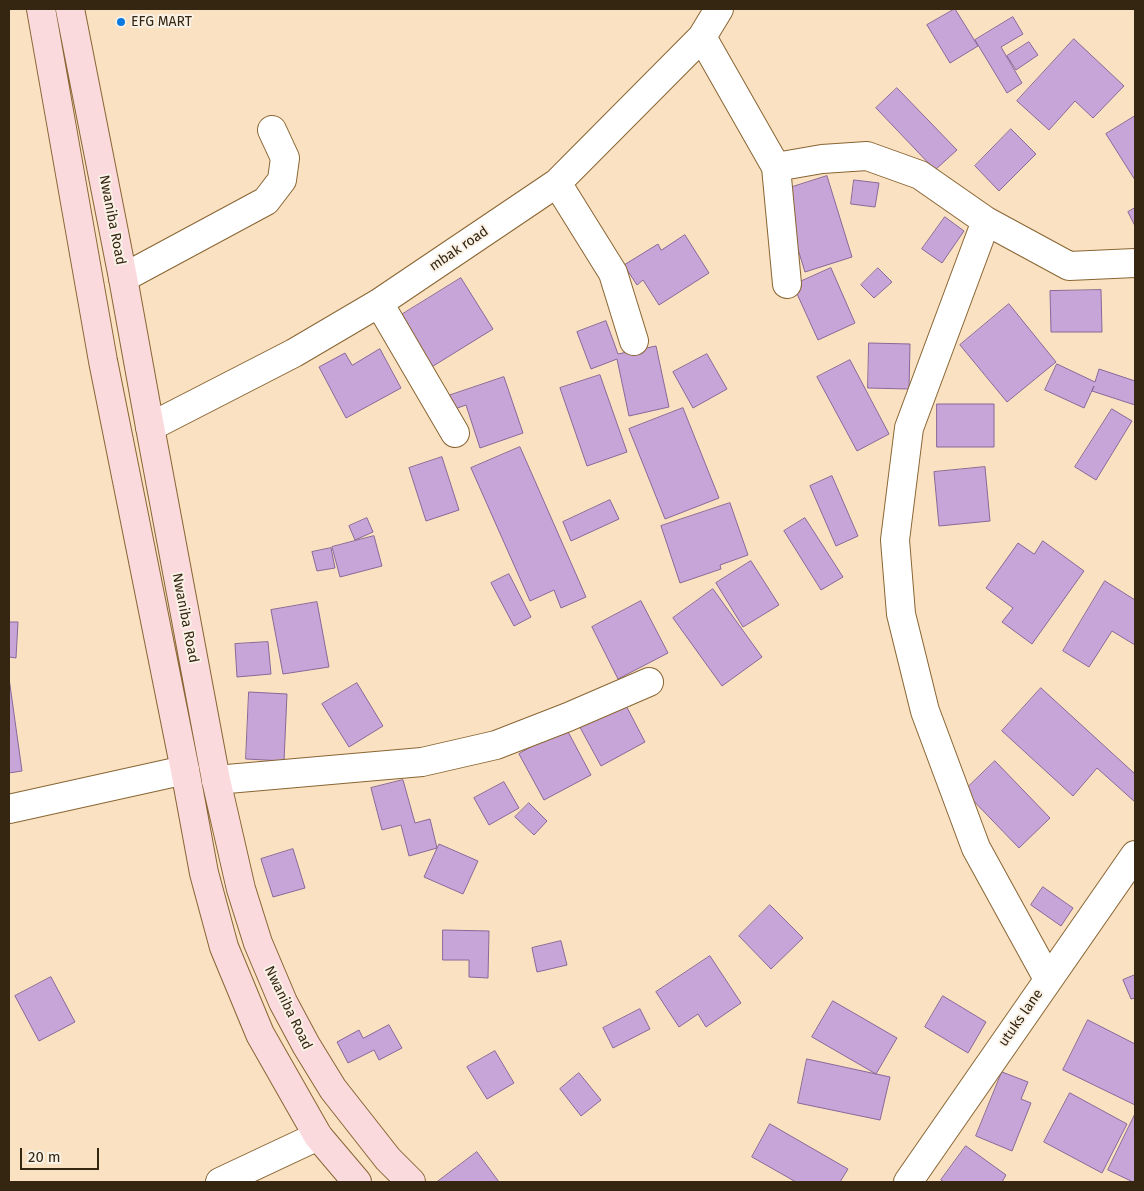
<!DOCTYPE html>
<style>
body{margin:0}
#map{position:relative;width:1144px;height:1191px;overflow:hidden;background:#f9e1c2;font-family:"Fira Sans",sans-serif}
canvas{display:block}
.frame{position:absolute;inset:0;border:10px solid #352611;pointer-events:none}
.scale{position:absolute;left:20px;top:1148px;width:79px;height:22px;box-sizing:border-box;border:2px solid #352611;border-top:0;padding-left:6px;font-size:15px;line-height:18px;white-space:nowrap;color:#352611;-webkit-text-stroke:4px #f9f1e6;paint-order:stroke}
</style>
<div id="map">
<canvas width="1144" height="1191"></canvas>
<div class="frame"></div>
<div class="scale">20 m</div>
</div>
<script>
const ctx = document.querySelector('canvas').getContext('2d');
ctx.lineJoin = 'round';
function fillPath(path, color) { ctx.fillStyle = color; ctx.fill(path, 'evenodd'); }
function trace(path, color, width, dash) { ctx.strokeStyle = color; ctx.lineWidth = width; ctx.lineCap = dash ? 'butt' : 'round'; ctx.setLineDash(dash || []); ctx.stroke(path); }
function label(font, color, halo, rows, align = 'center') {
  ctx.font = font + ' "Fira Sans",sans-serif'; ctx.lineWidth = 4; ctx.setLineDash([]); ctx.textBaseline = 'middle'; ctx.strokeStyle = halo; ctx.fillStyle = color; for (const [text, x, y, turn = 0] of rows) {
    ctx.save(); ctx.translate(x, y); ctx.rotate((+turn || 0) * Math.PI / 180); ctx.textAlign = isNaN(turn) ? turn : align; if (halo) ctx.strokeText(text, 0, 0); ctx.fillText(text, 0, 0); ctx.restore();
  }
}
const building = new Path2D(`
 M 955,9 L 978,46 L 950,63 L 927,25 Z
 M 1013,17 L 1023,34 L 1001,47 L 1022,83 L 1007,93 L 975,40 Z
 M 1074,39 L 1124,86 L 1093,118 L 1075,101 L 1049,130 L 1017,101 Z
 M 1029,42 L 1038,55 L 1016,70 L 1007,56 Z
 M 897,88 L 957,150 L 935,170 L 876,108 Z
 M 1135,116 L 1135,180 L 1106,134 Z
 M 1011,129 L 1036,154 L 999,191 L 975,166 Z
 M 827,176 L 852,257 L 805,272 L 780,191 Z
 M 854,180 L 879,183 L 875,207 L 851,204 Z
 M 1135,208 L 1135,226 L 1128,212 Z
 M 945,217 L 964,231 L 942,263 L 922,249 Z
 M 685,235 L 709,273 L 659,305 L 643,280 L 637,285 L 624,265 L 658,244 L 661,250 Z
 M 831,268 L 855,323 L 818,340 L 793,285 Z
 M 878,268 L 892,282 L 874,298 L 861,285 Z
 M 461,278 L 493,329 L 430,368 L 398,317 Z
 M 1101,290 L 1102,332 L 1051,332 L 1050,291 Z
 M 1009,304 L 1056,362 L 1007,402 L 960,345 Z
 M 606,321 L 618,354 L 656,346 L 669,407 L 629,416 L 617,359 L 591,369 L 577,332 Z
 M 869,343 L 910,344 L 909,389 L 868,388 Z
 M 380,349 L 401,388 L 346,418 L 319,367 L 345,353 L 352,365 Z
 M 707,354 L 727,389 L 693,408 L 673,372 Z
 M 850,360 L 889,434 L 857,451 L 817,377 Z
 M 1057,364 L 1095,382 L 1099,369 L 1135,381 L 1135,405 L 1092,391 L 1094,386 L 1084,408 L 1045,390 Z
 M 600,375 L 627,452 L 587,466 L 560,388 Z
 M 504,377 L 523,433 L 480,448 L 466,405 L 449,411 L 445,397 Z
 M 937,404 L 994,404 L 994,447 L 937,447 Z
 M 683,408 L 719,498 L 665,519 L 629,429 Z
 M 1112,409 L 1132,421 L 1096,480 L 1075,467 Z
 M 520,447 L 586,597 L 561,608 L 554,590 L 530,601 L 471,468 Z
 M 442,457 L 459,510 L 426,521 L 409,468 Z
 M 985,467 L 990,521 L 939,526 L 934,472 Z
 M 832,476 L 858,536 L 836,546 L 810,486 Z
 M 610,500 L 619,519 L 571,541 L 563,522 Z
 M 730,503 L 748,555 L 720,565 L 721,569 L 680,583 L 661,526 Z
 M 367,518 L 373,532 L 355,540 L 349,526 Z
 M 805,518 L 843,577 L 821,590 L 784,531 Z
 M 374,536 L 382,566 L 340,577 L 332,547 Z
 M 1043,541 L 1084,571 L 1032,644 L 1002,622 L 1013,608 L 986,588 L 1018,543 L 1034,554 Z
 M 331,548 L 335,568 L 317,571 L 312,552 Z
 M 751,561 L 779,605 L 743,627 L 716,583 Z
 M 509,574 L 531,617 L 514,626 L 491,583 Z
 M 1105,581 L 1135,600 L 1135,645 L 1112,631 L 1089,667 L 1063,651 Z
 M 713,589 L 762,657 L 722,686 L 673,618 Z
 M 641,601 L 668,653 L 618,679 L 592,627 Z
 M 317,602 L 329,667 L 283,674 L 271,610 Z
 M 9,622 L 18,622 L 16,658 L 9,657 Z
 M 268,642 L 271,674 L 237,677 L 235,644 Z
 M 9,678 L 22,771 L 9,773 Z
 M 357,683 L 383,726 L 349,747 L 322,704 Z
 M 1041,688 L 1135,774 L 1135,802 L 1097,768 L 1073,796 L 1002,731 Z
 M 249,692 L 287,694 L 284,761 L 246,759 Z
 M 621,696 L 645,742 L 601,766 L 576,720 Z
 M 566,728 L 591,775 L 544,800 L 519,754 Z
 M 995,761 L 1050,818 L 1019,848 L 964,791 Z
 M 403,780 L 415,823 L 430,819 L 437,848 L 439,844 L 478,861 L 463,894 L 424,877 L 437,848 L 409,856 L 401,825 L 382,830 L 371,788 Z
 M 504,782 L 519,808 L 489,825 L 474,798 Z
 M 529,803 L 547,821 L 534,835 L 515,817 Z
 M 293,849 L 305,888 L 273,897 L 261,859 Z
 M 1043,887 L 1073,908 L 1061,926 L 1031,905 Z
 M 770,905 L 803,938 L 771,969 L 739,936 Z
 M 443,930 L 489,931 L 488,978 L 469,977 L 469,960 L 443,960 Z
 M 561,941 L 567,965 L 537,972 L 532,948 Z
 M 710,956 L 741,1003 L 706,1027 L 698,1014 L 679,1027 L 656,992 Z
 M 1135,975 L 1135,998 L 1131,999 L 1123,980 Z
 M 51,977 L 75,1022 L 39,1041 L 15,996 Z
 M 943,996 L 986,1022 L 968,1053 L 925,1027 Z
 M 833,1001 L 897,1038 L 876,1074 L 812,1037 Z
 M 640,1009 L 650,1029 L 613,1048 L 603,1028 Z
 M 1088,1020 L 1135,1044 L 1135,1105 L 1063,1070 Z
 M 389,1025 L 402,1048 L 379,1060 L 374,1050 L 348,1063 L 337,1042 L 359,1030 L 363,1038 Z
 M 495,1051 L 514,1083 L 487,1099 L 467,1067 Z
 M 807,1059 L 890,1077 L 880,1120 L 798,1103 Z
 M 1002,1072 L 1028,1082 L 1021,1099 L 1031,1103 L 1012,1151 L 976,1136 Z
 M 579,1073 L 601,1100 L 581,1116 L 560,1089 Z
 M 1070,1093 L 1127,1124 L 1102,1173 L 1044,1142 Z
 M 1135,1114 L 1135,1182 L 1133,1182 L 1108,1170 Z
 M 770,1124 L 848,1169 L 840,1182 L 796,1182 L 752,1157 Z
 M 966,1146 L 1006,1175 L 1002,1182 L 944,1182 L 941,1180 Z
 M 477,1152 L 499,1182 L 437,1182 Z`);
fillPath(building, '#c7a5d9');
trace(building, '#886898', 1);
const street = new Path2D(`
 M 702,37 L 776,167 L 787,284
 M 776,167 L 822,159 L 867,156 L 920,175 L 986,221 L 1069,266 L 1135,263
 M 557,183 L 613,273 L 634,341
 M 986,221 L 909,428 L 895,540 L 901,614 L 925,711 L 976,848 L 1048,979
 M 123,278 L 266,201 L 282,180 L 285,158 L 272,130
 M 379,303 L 455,433
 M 150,427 L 294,353 L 379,303 L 557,183 L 702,37 L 719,9
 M 216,780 L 422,762 L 496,745 L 568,717 L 649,682
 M 9,809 L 185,770
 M 220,1182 L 318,1136
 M 908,1182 L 1135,855`);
const secondary = new Path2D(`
 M 41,9 L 103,361 L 185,770 L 204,873 L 224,947 L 260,1034 L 318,1136 L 357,1182
 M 70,9 L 123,278 L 150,427 L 216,780 L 241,889 L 258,943 L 283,1002 L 306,1045 L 333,1089 L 388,1159 L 411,1182`);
trace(street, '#896533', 30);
trace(secondary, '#896533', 30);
trace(street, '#fff', 28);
trace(secondary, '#fbdade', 28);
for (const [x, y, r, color] of [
 [121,22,5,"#0a79e0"]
]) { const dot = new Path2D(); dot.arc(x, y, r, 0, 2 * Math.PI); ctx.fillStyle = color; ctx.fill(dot); trace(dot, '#f9f1e6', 2); }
label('14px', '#352611', '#f9f1e6', [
 ["EFG MART",131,22]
], 'left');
label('14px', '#352611', '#f9f1e6', [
 ["Nwaniba Road",112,220,79],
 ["mbak road",459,249,-34],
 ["Nwaniba Road",185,618,79],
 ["Nwaniba Road",288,1008,64],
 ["utuks lane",1021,1018,-55]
]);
</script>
